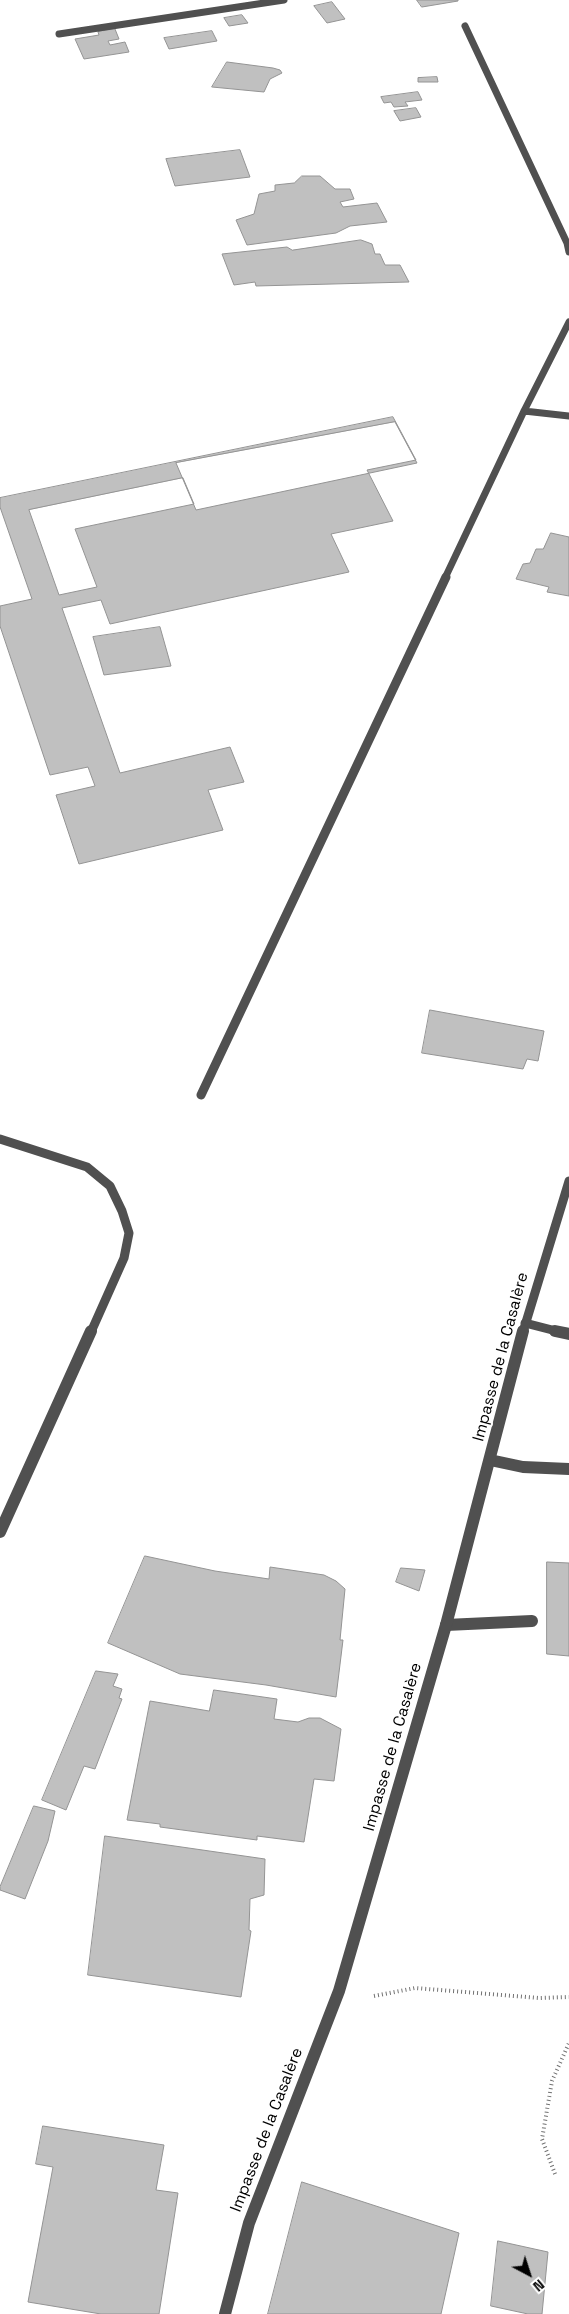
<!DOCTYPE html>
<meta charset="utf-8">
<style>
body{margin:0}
#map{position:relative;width:569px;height:2314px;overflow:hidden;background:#fff;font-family:"Space Grotesk",sans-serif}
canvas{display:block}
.north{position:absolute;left:504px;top:2249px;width:50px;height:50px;-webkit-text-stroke:4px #fff;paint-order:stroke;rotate:140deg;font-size:14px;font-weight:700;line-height:20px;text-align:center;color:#000}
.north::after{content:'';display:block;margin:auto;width:18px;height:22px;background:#000;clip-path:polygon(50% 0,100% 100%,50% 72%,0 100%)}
</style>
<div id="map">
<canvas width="569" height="2314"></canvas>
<div class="north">N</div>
</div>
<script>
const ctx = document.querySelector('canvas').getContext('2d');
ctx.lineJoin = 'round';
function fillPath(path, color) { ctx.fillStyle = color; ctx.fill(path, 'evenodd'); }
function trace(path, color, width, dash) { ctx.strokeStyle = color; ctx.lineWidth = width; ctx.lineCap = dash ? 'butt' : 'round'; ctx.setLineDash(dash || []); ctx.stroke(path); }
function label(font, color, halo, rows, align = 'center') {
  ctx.font = font + ' "Space Grotesk",sans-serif'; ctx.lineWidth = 4; ctx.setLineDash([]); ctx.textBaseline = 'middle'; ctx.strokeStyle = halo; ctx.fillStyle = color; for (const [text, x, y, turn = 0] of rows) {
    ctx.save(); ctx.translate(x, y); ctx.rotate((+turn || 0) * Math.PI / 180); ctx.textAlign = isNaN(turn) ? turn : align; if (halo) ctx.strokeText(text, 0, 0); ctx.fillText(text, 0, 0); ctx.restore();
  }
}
const building = new Path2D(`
 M 417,0 L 458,0 L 458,1 L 422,7 Z
 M 332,2 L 345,19 L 327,23 L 314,6 Z
 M 242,15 L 248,23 L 229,26 L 224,18 Z
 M 115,29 L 119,39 L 108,41 L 110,45 L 125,42 L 129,52 L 84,59 L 75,39 L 99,35 L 98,32 Z
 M 212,31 L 217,41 L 169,49 L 164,38 Z
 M 227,62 L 273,68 L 280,70 L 282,73 L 270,79 L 264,92 L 212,87 Z
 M 437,77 L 438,82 L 418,82 L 418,78 Z
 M 418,92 L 422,100 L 405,102 L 408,106 L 394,107 L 391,102 L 384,103 L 381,97 Z
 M 416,108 L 421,117 L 400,121 L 394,111 Z
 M 240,150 L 250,177 L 175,186 L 166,159 Z
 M 302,176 L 320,176 L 335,189 L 350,189 L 354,199 L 340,202 L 343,207 L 377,203 L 387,222 L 350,226 L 336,233 L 247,245 L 236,220 L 254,214 L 259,194 L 275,191 L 275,185 L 294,183 Z
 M 361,240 L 372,244 L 375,254 L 380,254 L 385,265 L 400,265 L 409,282 L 256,286 L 255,282 L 234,285 L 222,254 L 287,247 L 292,250 Z
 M 393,417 L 416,460 L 367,470 L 393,521 L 331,534 L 349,572 L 110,624 L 101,600 L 62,608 L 120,773 L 230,747 L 244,782 L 208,790 L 223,830 L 79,864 L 56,795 L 95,786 L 88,767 L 50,775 L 0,626 L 0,606 L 32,599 L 0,507 L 0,498 ZM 183,478 L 194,504 L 75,529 L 97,587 L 59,595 L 29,510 Z
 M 395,422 L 417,463 L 196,510 L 176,463 Z
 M 551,533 L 569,537 L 569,596 L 547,592 L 549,587 L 516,579 L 523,564 L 530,563 L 536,549 L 543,549 Z
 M 160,627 L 171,666 L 104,675 L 93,637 Z
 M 430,1010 L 544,1031 L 538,1061 L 527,1059 L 523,1069 L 422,1053 Z
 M 145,1556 L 215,1571 L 269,1579 L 270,1567 L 324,1575 L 336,1581 L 345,1589 L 340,1640 L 343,1640 L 336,1697 L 266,1685 L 180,1674 L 108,1643 Z
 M 547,1562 L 569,1563 L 569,1656 L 547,1654 Z
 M 401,1568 L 425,1570 L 419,1591 L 396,1582 Z
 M 96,1671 L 118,1674 L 113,1686 L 122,1689 L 119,1698 L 122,1699 L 95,1769 L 84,1766 L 66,1810 L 42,1800 Z
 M 214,1690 L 277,1699 L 274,1719 L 298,1722 L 309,1718 L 320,1718 L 341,1729 L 334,1781 L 314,1779 L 304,1842 L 257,1836 L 257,1840 L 160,1827 L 160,1824 L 127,1820 L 150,1701 L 209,1711 Z
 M 34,1806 L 55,1811 L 48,1841 L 25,1899 L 0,1890 L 0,1887 Z
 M 105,1836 L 265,1859 L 264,1895 L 250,1899 L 249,1930 L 251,1931 L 241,1997 L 88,1975 Z
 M 43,2126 L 164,2145 L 156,2190 L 178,2193 L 159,2314 L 101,2314 L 28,2302 L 53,2167 L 36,2164 Z
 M 302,2182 L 459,2233 L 441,2314 L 268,2314 Z
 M 498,2241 L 548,2252 L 542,2314 L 528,2314 L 491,2306 Z`);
fillPath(building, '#c0c0c0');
trace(building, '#949494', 1);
trace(new Path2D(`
 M 374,1996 L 415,1988 L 539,1998 L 569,1997
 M 555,2174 L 542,2139 L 552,2081 L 569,2043`), '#727272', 4, [1, 3]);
trace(new Path2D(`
 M 525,1323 L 560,1332`), '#505050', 9);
trace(new Path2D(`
 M 555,1331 L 569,1334
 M 490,1460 L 523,1467 L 569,1469
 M 446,1625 L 532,1621`), '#505050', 12);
trace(new Path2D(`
 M 465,26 L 567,243 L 569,252
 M 59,34 L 284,0
 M 524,411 L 569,416
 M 445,578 L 524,411 L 569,322`), '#505050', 7);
trace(new Path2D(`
 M 201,1095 L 446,577
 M 0,1139 L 87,1167 L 110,1186 L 122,1211 L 129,1233 L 124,1258 L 91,1332
 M 523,1332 L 569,1181`), '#505050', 9);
trace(new Path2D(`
 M 0,1532 L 91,1331
 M 225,2314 L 249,2223 L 339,1991 L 446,1625 L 523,1331`), '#505050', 12);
label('16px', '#000', '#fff', [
 ["Impasse de la Casalère",501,1357,-75],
 ["Impasse de la Casalère",393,1747,-74],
 ["Impasse de la Casalère",267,2130,-69]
]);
</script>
